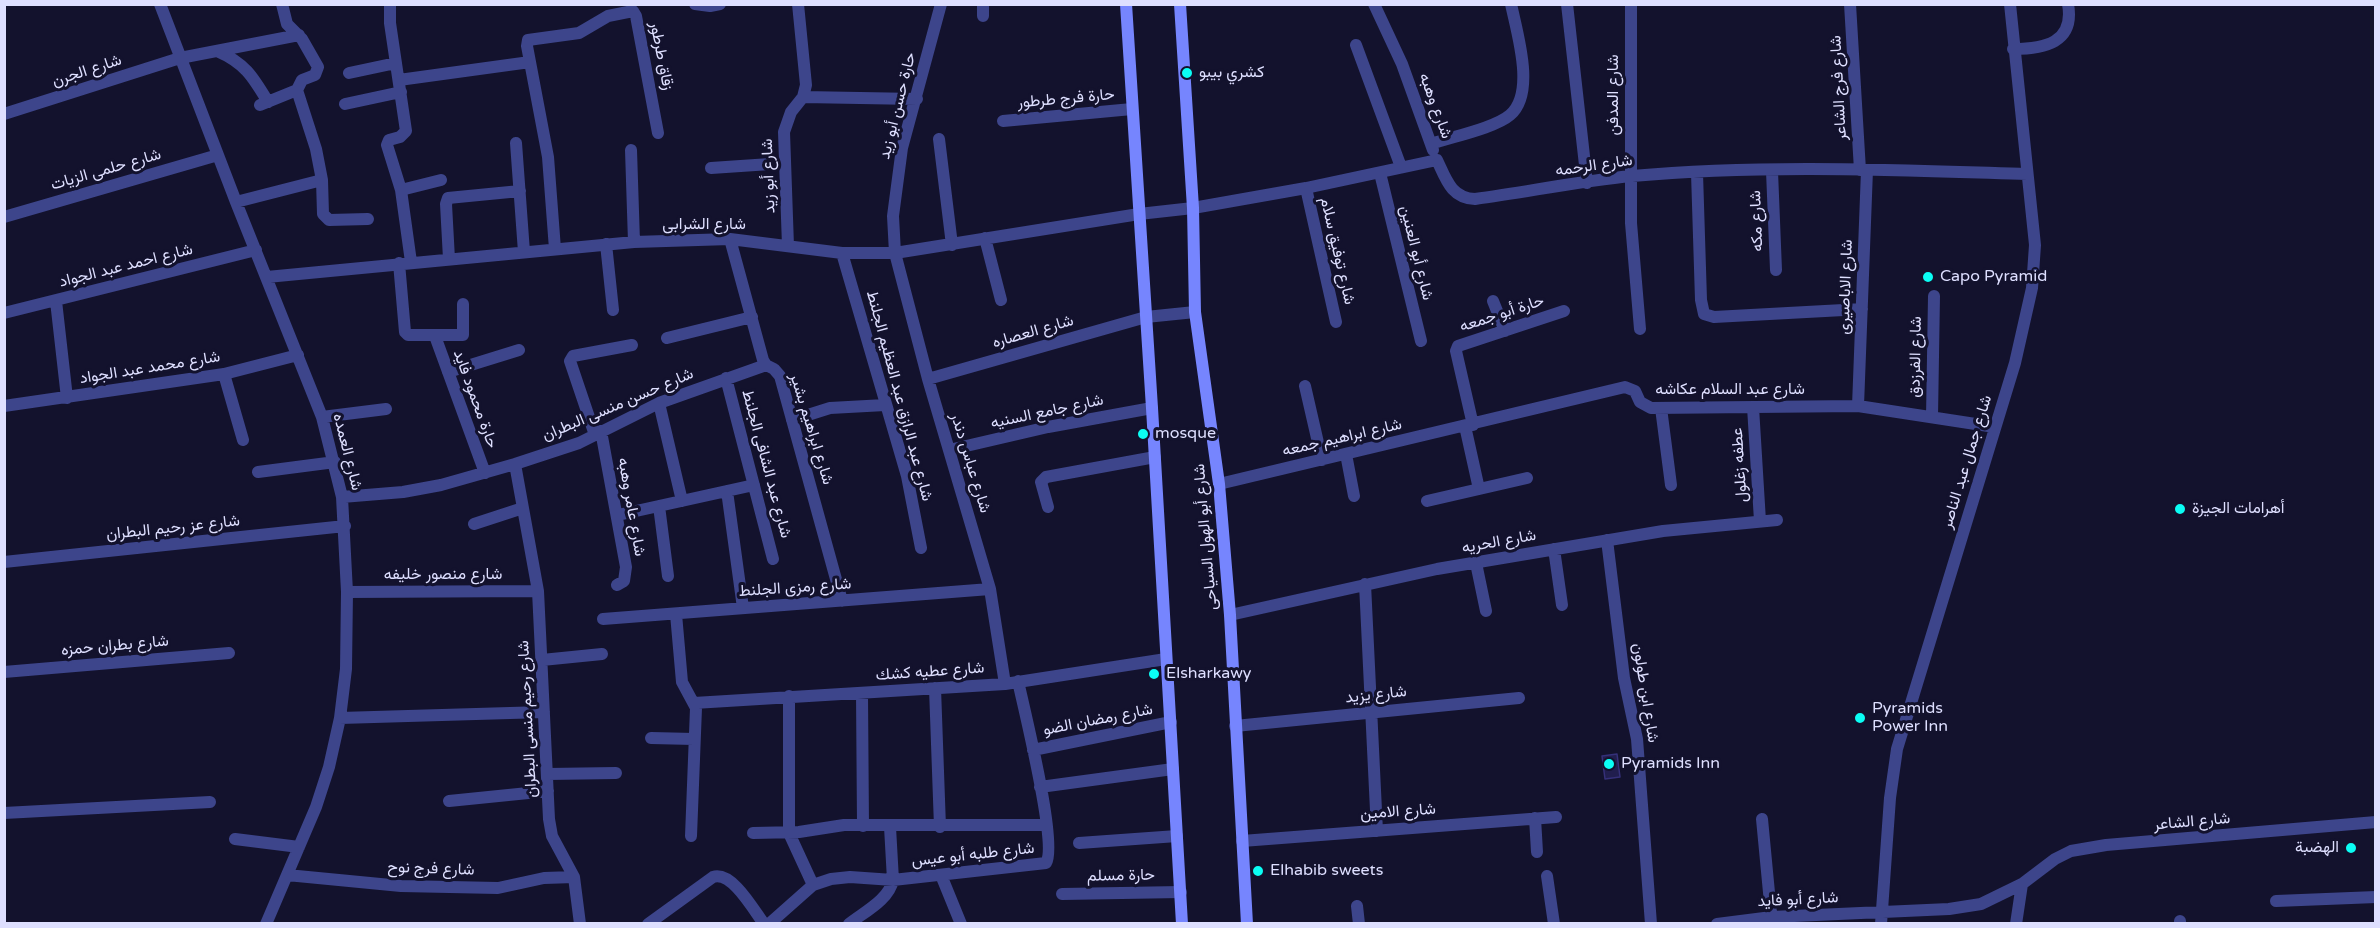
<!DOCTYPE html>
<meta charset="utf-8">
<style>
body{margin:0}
#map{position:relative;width:2380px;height:928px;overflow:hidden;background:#13122d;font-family:"Varela Round",sans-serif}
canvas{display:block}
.frame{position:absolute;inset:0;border:6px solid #dedfff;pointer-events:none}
</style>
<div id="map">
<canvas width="2380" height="928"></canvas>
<div class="frame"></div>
</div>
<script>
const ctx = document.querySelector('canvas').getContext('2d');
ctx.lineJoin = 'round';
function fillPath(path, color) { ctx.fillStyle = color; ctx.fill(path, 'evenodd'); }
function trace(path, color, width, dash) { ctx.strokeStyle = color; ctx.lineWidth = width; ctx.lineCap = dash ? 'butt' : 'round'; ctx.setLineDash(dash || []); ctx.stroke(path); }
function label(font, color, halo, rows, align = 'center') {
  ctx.font = font + ' "Varela Round",Vazirmatn,sans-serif'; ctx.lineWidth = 6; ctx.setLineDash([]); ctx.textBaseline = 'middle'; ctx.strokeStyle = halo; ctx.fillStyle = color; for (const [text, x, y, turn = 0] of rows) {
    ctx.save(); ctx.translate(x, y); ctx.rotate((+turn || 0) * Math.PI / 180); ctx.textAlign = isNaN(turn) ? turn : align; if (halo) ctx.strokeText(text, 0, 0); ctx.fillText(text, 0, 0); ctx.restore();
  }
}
const building = new Path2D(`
 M 1617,754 L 1620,777 L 1605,779 L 1602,756 Z`);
fillPath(building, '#211e4e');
trace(building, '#353079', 1.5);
trace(new Path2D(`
 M 160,4 L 236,202 L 322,417 L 342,497 L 347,592 L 346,669 L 340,718 L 329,767 L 316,807 L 266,924
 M 282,4 L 287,24 L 302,39 L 318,67 L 315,75 L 302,80 L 297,90 L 316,149 L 322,180 L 323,214 L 329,220 L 368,219
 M 390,4 L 390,23 L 406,131 L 400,137 L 389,140 L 387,145 L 401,190 L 411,262
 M 695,4 L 710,6 L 720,4
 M 941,4 L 902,148 L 893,216 L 895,253 L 928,379 L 990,589 L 1005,684
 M 983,4 L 983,16
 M 1374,4 L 1402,64 L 1433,150
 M 1567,4 L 1587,183
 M 1631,4 L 1631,223 L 1640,329
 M 1850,4 L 1860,170
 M 1356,45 L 1401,167
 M 2013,49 C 2044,49 2075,43 2068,4
 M 217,51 C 245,63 253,77 268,102
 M 349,73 L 396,63
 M 399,80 L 530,62
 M 803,97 L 917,99
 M 345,104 L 401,92
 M 260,105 L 297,90
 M 4,114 L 180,58 L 299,35
 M 1003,121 L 1132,109
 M 939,139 L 952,245
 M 516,143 L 524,252
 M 1431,144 C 1451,137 1495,128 1510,115 C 1536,93 1517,33 1511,4
 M 631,150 L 634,242
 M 711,168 L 785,163
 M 1772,171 L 1776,270
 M 1380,173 L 1421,341
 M 1697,173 L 1701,300 L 1704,314 L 1714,317 L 1862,309
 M 1306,188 L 1336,322
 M 401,190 L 441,180
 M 236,202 L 322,180
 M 4,217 L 218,155
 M 985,238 L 1001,300
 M 730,239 L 763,360 L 766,365 L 774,369 L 780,376 L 842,601
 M 606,244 L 613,310
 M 788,246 L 784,132 L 791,112 L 803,97 L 806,85 L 798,4
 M 555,249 L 548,157 L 527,46 L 528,40 L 579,33 L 608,16 L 633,11 L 636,16 L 658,133
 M 842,253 L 907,476 L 921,548
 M 449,259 L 446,204 L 448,198 L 520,191
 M 399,263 L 405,332 L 408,335 L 463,335 L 463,304
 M 267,277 L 634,242 L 730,239 L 842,253 L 895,253 L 1139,214 L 1193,208 L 1306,188 L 1437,160 C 1446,179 1451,198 1475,199 C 1527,192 1580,181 1632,176 C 1763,164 1896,170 2027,174
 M 56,301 L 67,398
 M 1493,301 L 1505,331
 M 4,313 L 256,250
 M 435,336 L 485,473
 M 667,338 L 752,317
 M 448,372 L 519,350
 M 224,374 L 243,440
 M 726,378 L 773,559
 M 928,379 L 1146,317 L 1195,312
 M 1305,386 L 1322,460
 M 659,403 L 682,501
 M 4,406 L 224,374 L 298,355
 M 1858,406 L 1867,170
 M 1753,407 L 1760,521
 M 1661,408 L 1671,485
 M 322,417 L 386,409
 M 1932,417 L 1934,296
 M 792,420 L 830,408 L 885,405
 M 1473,425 L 1456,351 L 1458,346 L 1564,311
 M 1465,426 L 1479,489
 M 601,431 L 626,567 L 624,581 L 617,585
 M 595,435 L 570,361 L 573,356 L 632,345
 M 949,450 L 1048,427 L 1152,408
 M 1346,454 L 1354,496
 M 515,464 L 538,591 L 549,819 L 552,836 L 574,877 L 580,924
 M 258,472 L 335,462
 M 1219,484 L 1625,387 L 1635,391 L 1640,402 L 1651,408 L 1858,406 L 1995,427
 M 727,491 L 743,608
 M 342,497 L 403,492 L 441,485 L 515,464 L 579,443 L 659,403 L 766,365
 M 1427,501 L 1527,478
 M 659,506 L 668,576
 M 1048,507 L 1041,482 L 1046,477 L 1155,457
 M 618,515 L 754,485
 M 474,524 L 523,508
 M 1607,540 L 1624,678 L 1637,739 L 1651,924
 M 1554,549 L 1562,605
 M 4,562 L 345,526
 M 1476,563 L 1486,611
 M 1365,584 L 1377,831
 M 347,592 L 538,591
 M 676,614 L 682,682 L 696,708 L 691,836
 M 1230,615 L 1437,569 L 1663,531 L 1777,520
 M 603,619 L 990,589
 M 542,660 L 602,654
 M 4,672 L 229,653
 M 935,688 L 940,827
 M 862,694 L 863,826
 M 789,696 L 789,833 L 813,885
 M 694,703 L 1005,684 L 1166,659
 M 340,718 L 544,712
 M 1235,726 L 1519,698
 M 651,738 L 694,739
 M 1033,750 L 1171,722
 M 548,774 L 616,773
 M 1040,787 L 1173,769
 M 449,801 L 548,791
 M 4,813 L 210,802
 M 1535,818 L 1537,852
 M 1762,819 L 1772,924
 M 753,833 L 799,832 L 844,825 L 1046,825
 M 235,839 L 299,847
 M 1242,841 L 1556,817
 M 1079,843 L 1177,836
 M 287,875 L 401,886 L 498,888 L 544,878 L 574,877
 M 941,875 L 961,924
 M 1547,876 L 1554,924
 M 1062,894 L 1181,892
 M 2276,901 L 2376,897
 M 1357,906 L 1359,924
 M 648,924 L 713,877 C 732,871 753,909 764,924
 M 769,924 L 813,885 L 831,879 L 850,877 L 893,880 L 1046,863 C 1058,845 1024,709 1018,681
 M 849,924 C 864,912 889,900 893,880 L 890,827
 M 1717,924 L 1772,917 L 1949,909 L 1981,904 L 2022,884 L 2055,859 L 2071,851 L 2106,845 L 2376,822
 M 1881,924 L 1890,798 L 1897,749 L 2015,363 L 2032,288 L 2035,245 L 2010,4
 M 2016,924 L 2022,884
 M 2180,924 L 2180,921`), '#3d458b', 12);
trace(new Path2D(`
 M 1126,4 L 1152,408 L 1182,924
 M 1180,4 L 1193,208 L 1195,312 L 1219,484 L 1230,615 L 1247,924`), '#7685fe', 12);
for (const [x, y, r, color] of [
 [1187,73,6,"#0bfdf4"],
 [1928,277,6,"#0bfdf4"],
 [1143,434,6,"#0bfdf4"],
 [2180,509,6,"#0bfdf4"],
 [1154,674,6,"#0bfdf4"],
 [1860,718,6,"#0bfdf4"],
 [1609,764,6,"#0bfdf4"],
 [2351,848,6,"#0bfdf4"],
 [1258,871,6,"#0bfdf4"]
]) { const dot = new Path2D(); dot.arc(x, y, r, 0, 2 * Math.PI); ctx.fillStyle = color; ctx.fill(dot); trace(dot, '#13122d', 2); }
label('16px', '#dedfff', '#13122d', [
 ["زقاق طرطور",661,56,79],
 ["شارع الجرن",87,71,-18],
 ["شارع فرج الشاعر",1839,88,-93],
 ["شارع المدفن",1614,95,-90],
 ["حارة فرج طرطور",1066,99,-5],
 ["حارة حسن أبو زيد",898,106,-76],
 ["شارع وهبه",1435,106,70],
 ["شارع الرحمه",1594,166,-8],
 ["شارع حلمى الزيات",106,170,-16],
 ["شارع أبو زيد",769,176,-92],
 ["شارع مكه",1757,221,-92],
 ["شارع الشرابى",704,225],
 ["شارع توفيق سلام",1337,251,77],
 ["شارع أبو العنين",1416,253,76],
 ["شارع احمد عبد الجواد",126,266,-14],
 ["شارع الاباصيرى",1846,287,-88],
 ["حارة أبو جمعه",1502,314,-18],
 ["شارع العصاره",1033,332,-16],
 ["شارع الفرزدق",1916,357,-89],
 ["شارع محمد عبد الجواد",150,368,-9],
 ["شارع عبد السلام عكاشه",1730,390],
 ["شارع عبد الرازق عبد العظيم الجلنط",899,396,75],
 ["حارة محمود فايد",475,399,70],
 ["شارع حسن منسى البطران",618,405,-23],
 ["شارع جامع السنيه",1047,412,-12],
 ["شارع ابراهيم بشير",811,429,73],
 ["شارع ابراهيم جمعه",1342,438,-13],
 ["شارع العمده",347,452,76],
 ["شارع جمال عبد الناصر",1967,462,-73],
 ["شارع عباس دندر",970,463,73],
 ["شارع عبد الشافى الجلنط",766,464,75],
 ["عطفه زغلول",1740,465,-94],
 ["شارع عامر وهبه",631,507,80],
 ["شارع عز رحيم البطران",173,528,-6],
 ["شارع أبو الهول السياحى",1206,537,-95],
 ["شارع الحريه",1499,542,-10],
 ["شارع منصور خليفه",443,575],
 ["شارع رمزى الجلنط",795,588,-4],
 ["شارع بطران حمزه",115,646,-5],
 ["شارع عطيه كشك",930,672,-4],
 ["شارع ابن طولون",1645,693,81],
 ["شارع يزيد",1376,695,-6],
 ["شارع رحيم منسى البطران",528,719,-93],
 ["شارع رمضان الضو",1098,720,-11],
 ["شارع الامين",1398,812,-4],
 ["شارع الشاعر",2192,822,-5],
 ["شارع طلبه أبو عيس",973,855,-6],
 ["شارع فرج نوح",431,869,2],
 ["حارة مسلم",1121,876,-1],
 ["شارع أبو فايد",1798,900,-3]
]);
label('16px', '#dedfff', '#13122d', [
 ["كشري بيبو",1199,73],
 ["Capo Pyramid",1940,277],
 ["mosque",1155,434],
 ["أهرامات الجيزة",2192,509],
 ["Elsharkawy",1166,674],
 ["Pyramids",1872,709],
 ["Power Inn",1872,727],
 ["Pyramids Inn",1621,764],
 ["الهضبة",2339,848,"right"],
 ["Elhabib sweets",1270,871]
], 'left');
</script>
